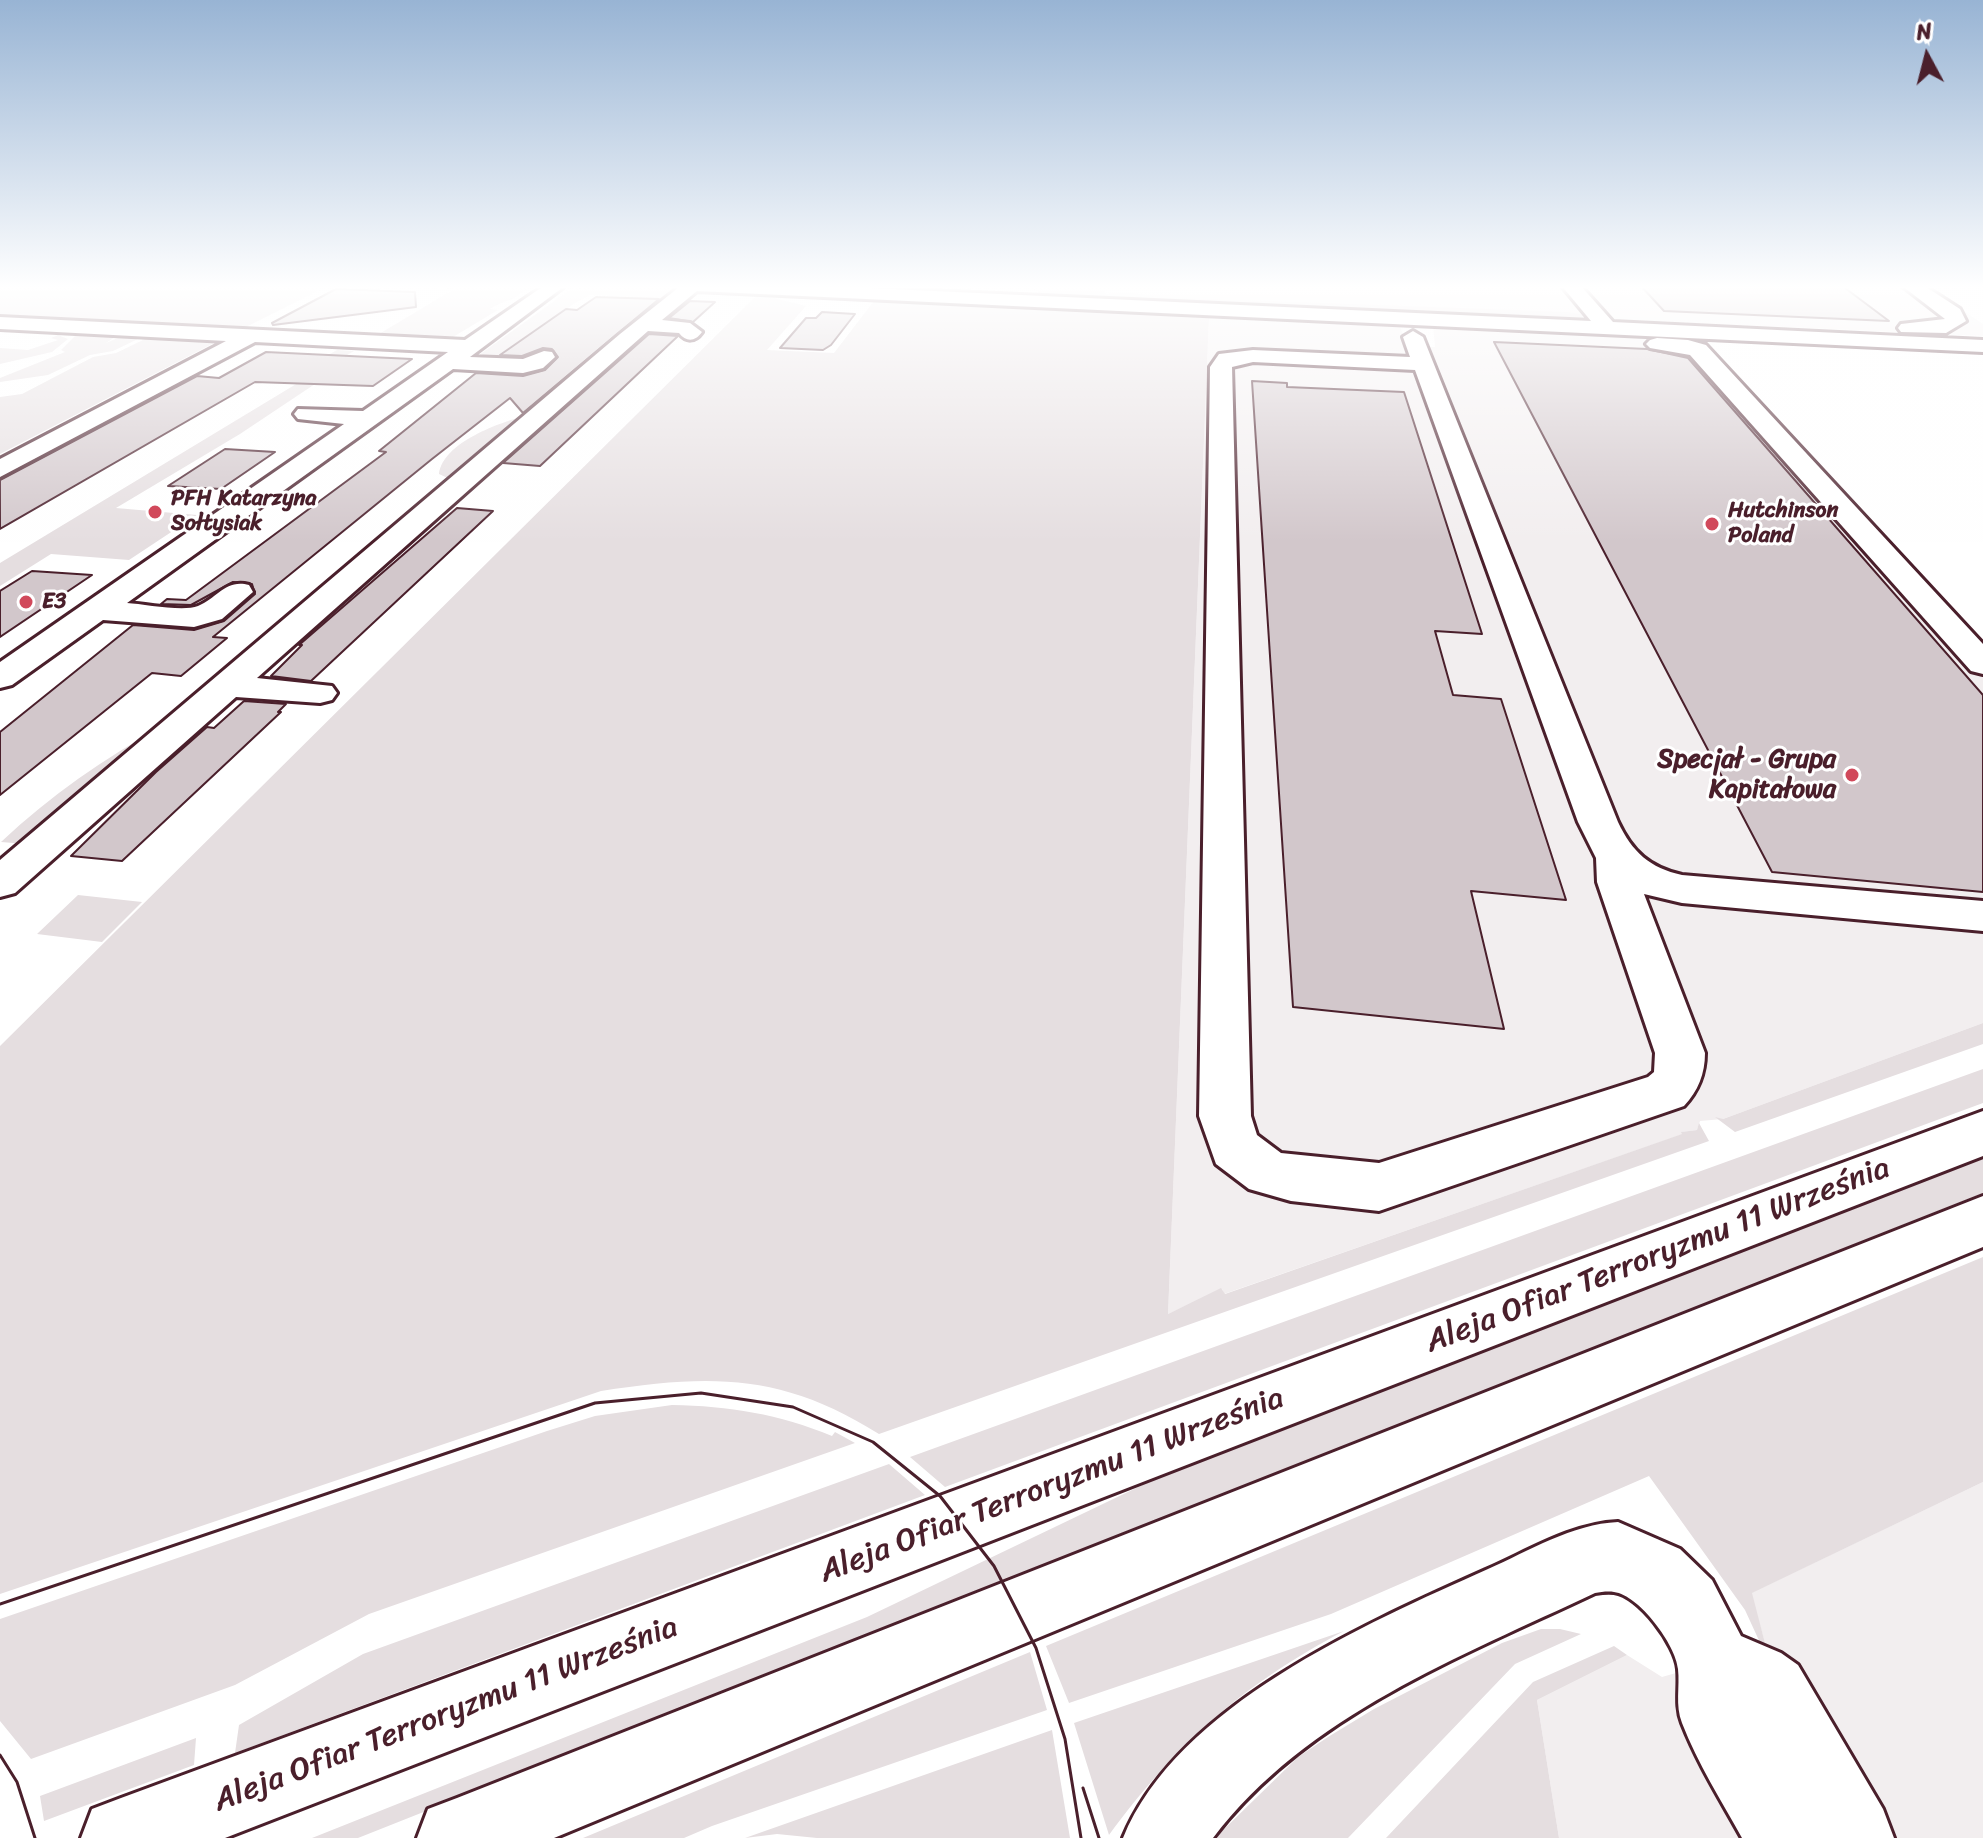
<!DOCTYPE html>
<meta charset="utf-8">
<style>
body{margin:0}
#map{position:relative;width:1983px;height:1838px;overflow:hidden;background:#fff;font-family:Sriracha,sans-serif}
canvas{display:block}
.north{position:absolute;left:1887px;top:16px;width:80px;height:80px;-webkit-text-stroke:6px #fff;paint-order:stroke;rotate:353deg;font-size:22px;font-weight:700;line-height:32px;text-align:center;color:#4a1f2b}
.north::after{content:'';display:block;margin:auto;width:28px;height:36px;background:#4a1f2b;clip-path:polygon(50% 0,100% 100%,50% 72%,0 100%)}
</style>
<div id="map">
<canvas width="1983" height="1838"></canvas>
<div class="north">N</div>
</div>
<script>
const ctx = document.querySelector('canvas').getContext('2d');
ctx.lineJoin = 'round';
function fillPath(path, color) { ctx.fillStyle = color; ctx.fill(path, 'evenodd'); }
function trace(path, color, width, dash) { ctx.strokeStyle = color; ctx.lineWidth = width; ctx.lineCap = dash ? 'butt' : 'round'; ctx.setLineDash(dash || []); ctx.stroke(path); }
function label(font, color, halo, rows, align = 'center') {
  ctx.font = font + ' Sriracha,sans-serif'; ctx.lineWidth = 6; ctx.setLineDash([]); ctx.textBaseline = 'middle'; ctx.strokeStyle = halo; ctx.fillStyle = color; for (const [text, x, y, turn = 0] of rows) {
    ctx.save(); ctx.translate(x, y); ctx.rotate((+turn || 0) * Math.PI / 180); ctx.textAlign = isNaN(turn) ? turn : align; if (halo) ctx.strokeText(text, 0, 0); ctx.fillText(text, 0, 0); ctx.restore();
  }
}
fillPath(new Path2D(`
 M 1091,285 L 1924,285 L 1983,324 L 1983,336 L 1103,296 L 1090,292 Z
 M 1209,318 L 1400,327 L 1408,346 L 1435,347 L 1433,326 L 1695,339 L 1983,650 L 1983,1023 L 1723,1119 L 1700,1121 L 1697,1130 L 1682,1132 L 1683,1134 L 1224,1294 L 1222,1289 L 1168,1314 Z
 M 1983,1482 L 1983,1838 L 1559,1838 L 1537,1700 L 1627,1655 L 1662,1677 L 1766,1647 L 1751,1593 Z`), '#f2eeef');
fillPath(new Path2D(`
 M 0,285 L 330,285 L 246,327 L 0,315 Z
 M 383,285 L 530,285 L 530,286 C 514,302 504,300 490,309 L 498,310 L 453,337 L 379,334 L 454,289 Z
 M 594,285 L 681,288 L 672,299 L 590,295 L 575,303 L 503,356 L 492,360 L 472,360 L 568,291 Z
 M 1036,285 L 1093,285 L 1092,290 L 1105,290 L 1105,294 L 1131,293 L 1160,297 L 1567,312 L 1588,315 L 1590,319 L 1584,322 L 1047,297 L 1034,290 Z
 M 758,294 L 806,306 L 767,350 L 834,353 L 877,297 L 1209,318 L 1168,1314 L 1221,1288 L 1225,1294 L 1682,1134 L 1681,1132 L 1697,1130 L 1699,1123 L 1709,1141 L 879,1434 C 782,1373 711,1374 601,1391 L 0,1594 L 0,1046 Z
 M 58,335 L 68,339 L 52,352 L 0,364 L 0,348 L 28,350 L 58,340 L 51,338 Z
 M 75,336 L 115,337 L 106,343 L 120,337 L 138,339 L 113,351 L 90,355 L 48,375 L 0,382 L 0,378 L 65,352 L 61,350 Z
 M 145,339 L 230,343 L 214,343 L 0,454 L 0,397 L 22,394 L 93,357 L 116,353 Z
 M 337,350 L 354,351 L 328,366 L 330,374 L 240,434 L 116,508 L 197,515 L 129,560 L 51,554 L 0,586 L 0,563 L 326,366 L 310,365 Z
 M 528,415 L 452,480 L 439,474 C 443,442 501,422 528,415 Z
 M 163,726 L 26,844 L 1,842 C 50,796 104,758 163,726 Z
 M 78,895 L 142,902 L 102,942 L 37,934 Z
 M 1983,1023 L 1983,1044 L 1735,1132 L 1715,1117 L 1723,1119 Z
 M 1983,1069 L 1983,1103 L 945,1487 L 910,1457 Z
 M 1983,1158 L 1983,1193 L 358,1838 L 312,1838 L 867,1617 L 1155,1479 Z
 M 1983,1257 L 1983,1482 L 1752,1593 L 1766,1647 L 1762,1647 L 1745,1610 L 1649,1476 L 1331,1614 L 1069,1703 L 1046,1646 Z
 M 672,1405 C 729,1406 779,1414 832,1436 L 835,1432 L 855,1443 L 369,1614 L 235,1685 L 31,1759 L 0,1721 L 0,1619 L 547,1431 L 595,1416 Z
 M 889,1464 L 925,1495 L 235,1753 L 239,1725 L 363,1654 Z
 M 1541,1629 L 1560,1629 L 1581,1634 L 1515,1664 L 1348,1838 L 1215,1838 L 1298,1757 L 1328,1737 L 1374,1709 L 1502,1643 Z
 M 1344,1631 C 1242,1685 1177,1743 1109,1835 L 1074,1723 Z
 M 1614,1646 L 1627,1655 L 1537,1700 L 1559,1838 L 1386,1838 L 1533,1682 Z
 M 1030,1652 L 1047,1710 L 712,1826 L 684,1838 L 583,1838 Z
 M 1052,1730 L 1070,1838 L 817,1838 L 777,1834 L 745,1838 Z
 M 196,1738 L 194,1765 L 44,1821 L 40,1796 Z`), '#e5dee0');
const building = new Path2D(`
 M 1640,285 L 1841,285 L 1889,321 L 1664,311 Z
 M 336,289 L 415,292 L 416,307 L 273,325 L 272,323 Z
 M 596,297 L 659,299 L 523,413 L 510,398 L 432,459 L 213,637 L 227,638 L 181,676 L 152,673 L 0,795 L 0,732 L 133,625 L 194,630 L 224,621 L 255,594 L 252,584 L 233,582 L 191,605 L 161,604 L 167,599 L 186,600 L 386,452 L 379,451 L 476,373 L 523,376 L 545,370 L 558,357 L 552,349 L 543,348 L 522,356 L 500,355 L 566,309 L 577,310 Z
 M 690,301 L 715,302 L 693,322 L 669,318 Z
 M 822,312 L 855,314 L 831,345 L 823,350 L 780,348 L 806,318 L 816,318 Z
 M 649,334 L 678,336 L 540,466 L 503,463 Z
 M 1494,342 L 1647,349 L 1688,358 L 1983,695 L 1983,892 L 1772,872 Z
 M 266,352 L 412,359 L 373,386 L 255,382 L 0,529 L 0,480 L 197,376 L 219,378 Z
 M 1252,381 L 1287,383 L 1287,387 L 1404,392 L 1482,634 L 1435,631 L 1453,695 L 1501,699 L 1566,900 L 1471,891 L 1504,1029 L 1293,1007 Z
 M 225,449 L 275,452 L 221,489 L 168,486 Z
 M 457,508 L 493,511 L 311,681 L 271,676 L 302,645 L 299,645 Z
 M 32,571 L 92,575 L 0,637 L 0,591 Z
 M 244,701 L 286,704 L 278,712 L 281,712 L 122,861 L 71,856 L 156,772 L 207,727 L 214,728 Z`);
fillPath(building, '#d2c7cb');
trace(building, '#4a1f2b', 2);
const minor = new Path2D(`
 M 545,285 L 566,285 L 470,357 L 523,359 L 544,351 L 552,352 L 555,357 L 543,368 L 523,373 L 453,369 L 127,603 C 144,604 183,612 198,606 C 218,598 225,579 249,585 L 253,592 L 222,619 L 194,627 L 103,620 L 12,685 L 0,688 L 0,662 L 344,424 L 298,419 L 294,414 L 298,409 L 363,411 L 448,352 L 255,342 L 0,477 L 0,459 L 226,341 L 0,329 L 0,317 L 465,340 Z
 M 676,285 L 803,285 L 1591,321 L 1561,285 L 1580,285 L 1613,322 L 1983,340 L 1983,352 L 697,291 L 662,320 L 690,323 L 702,332 C 695,342 686,342 679,333 L 648,331 L 257,678 L 332,686 L 337,693 L 332,700 L 320,703 L 236,697 L 15,893 L 0,897 L 0,860 L 620,334 L 678,288 Z
 M 1901,285 L 1923,285 L 1960,309 L 1966,321 L 1946,333 L 1901,332 L 1898,328 L 1901,324 L 1945,319 Z
 M 1413,331 L 1423,337 L 1618,822 C 1632,852 1650,868 1682,875 L 1983,901 L 1983,931 L 1682,903 L 1644,894 L 1705,1053 C 1705,1074 1698,1091 1684,1106 L 1379,1211 L 1291,1201 L 1249,1189 L 1216,1164 L 1199,1116 L 1210,367 L 1219,354 L 1253,350 L 1410,357 L 1403,337 ZM 1253,362 L 1415,370 L 1578,822 L 1596,858 L 1597,882 L 1655,1053 L 1654,1072 L 1648,1077 L 1379,1163 L 1281,1153 L 1257,1135 L 1251,1116 L 1232,367 Z
 M 1657,338 L 1688,340 L 1706,345 L 1983,644 L 1983,674 L 1971,671 L 1690,355 L 1650,348 L 1646,344 L 1650,340 Z
 M 1983,1111 L 1983,1156 L 225,1838 L 81,1838 L 92,1809 L 121,1798 Z
 M 1983,1196 L 1983,1247 L 554,1838 L 417,1838 L 428,1809 L 457,1798 Z
 M 1618,1522 L 1680,1549 L 1712,1580 L 1741,1636 L 1781,1653 L 1798,1665 L 1883,1809 L 1894,1838 L 1742,1838 C 1721,1800 1698,1764 1682,1723 C 1675,1705 1680,1687 1678,1669 C 1676,1645 1639,1595 1614,1592 C 1608,1591 1601,1592 1595,1593 C 1460,1657 1307,1715 1213,1838 L 1123,1838 C 1177,1706 1365,1624 1488,1569 C 1529,1551 1572,1524 1618,1522 Z`);
trace(minor, '#4a1f2b', 6);
fillPath(minor, '#fff');
trace(new Path2D(`
 M 0,1604 L 595,1403 L 701,1393 L 793,1407 L 873,1442 L 940,1496 L 994,1566 L 1036,1648 L 1065,1739 L 1081,1838
 M 0,1755 L 17,1782 L 35,1838
 M 1083,1788 L 1099,1838`), '#4a1f2b', 3);
const sky = ctx.createLinearGradient(0, 0, 0, 542);
sky.addColorStop(0, '#98b4d4');
sky.addColorStop(0.53, '#fff');
sky.addColorStop(1, '#ffffff00');
ctx.fillStyle = sky;
ctx.fillRect(0, 0, 1983, 542);
for (const [x, y, r, color] of [
 [155,512,8,"#d1495b"],
 [1712,524,8,"#d1495b"],
 [26,602,8,"#d1495b"],
 [1852,775,8,"#d1495b"]
]) { const dot = new Path2D(); dot.arc(x, y, r, 0, 2 * Math.PI); ctx.fillStyle = color; ctx.fill(dot); trace(dot, '#fff', 3); }
label('bold 22px', '#4a1f2b', '#fff', [
 ["PFH Katarzyna",171,499],
 ["Sołtysiak",171,524],
 ["Hutchinson",1728,511],
 ["Poland",1728,536],
 ["E3",42,602]
], 'left');
label('bold 26px', '#4a1f2b', '#fff', [
 ["Specjał - Grupa",1836,760],
 ["Kapitałowa",1836,790]
], 'right');
label('32px', '#4a1f2b', '#fff', [
 ["Aleja Ofiar Terroryzmu 11 Września",1658,1256,-21],
 ["Aleja Ofiar Terroryzmu 11 Września",1052,1486,-21],
 ["Aleja Ofiar Terroryzmu 11 Września",446,1715,-21]
]);
</script>
